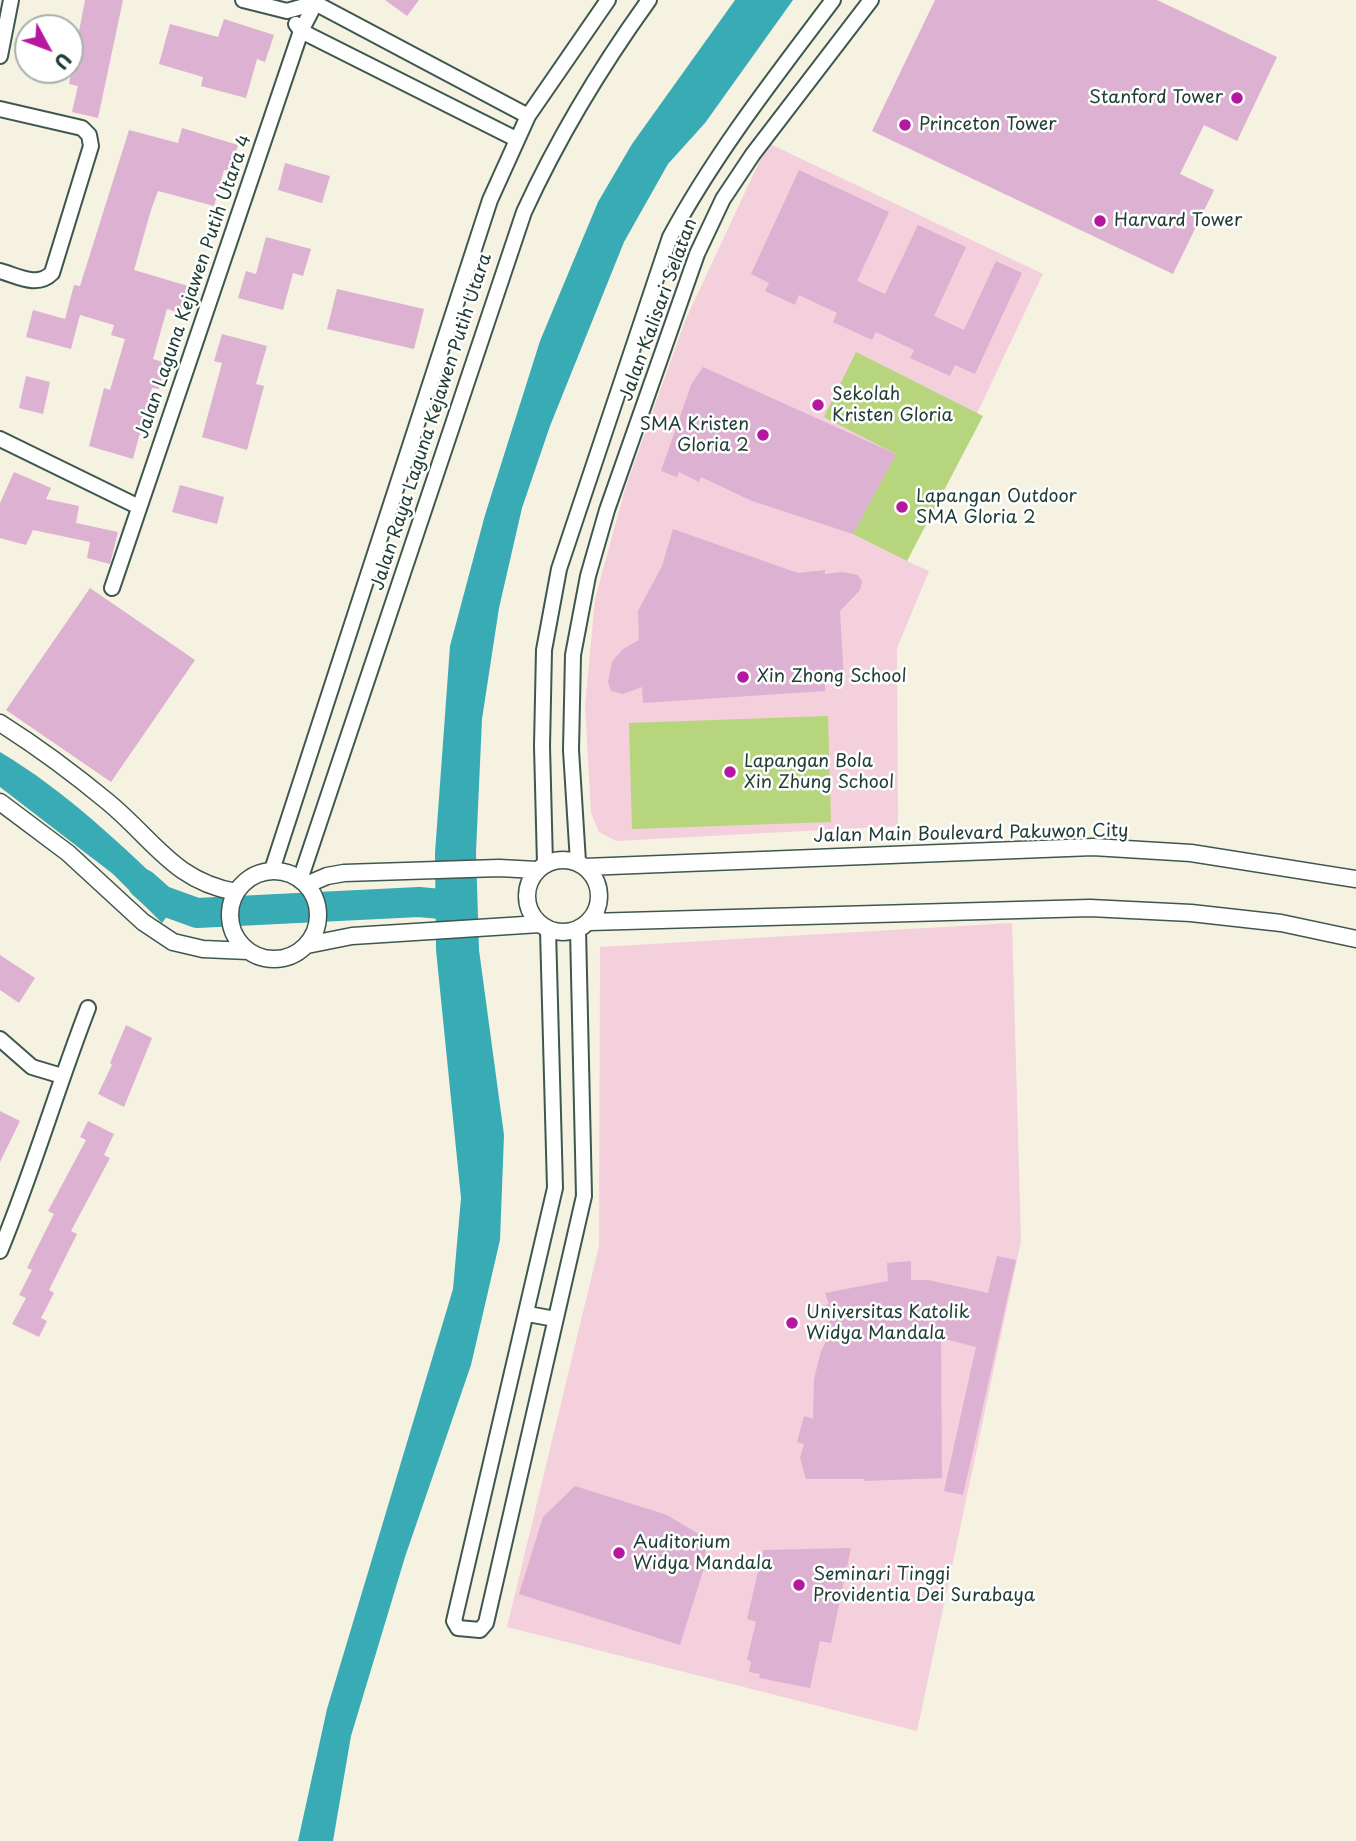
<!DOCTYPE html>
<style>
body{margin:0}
#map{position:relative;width:1356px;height:1841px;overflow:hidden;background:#f5f2e2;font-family:"Playpen Sans",sans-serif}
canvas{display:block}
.north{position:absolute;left:14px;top:14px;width:70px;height:70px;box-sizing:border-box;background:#fff;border:2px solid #a5b1ae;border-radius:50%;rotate:131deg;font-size:19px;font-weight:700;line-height:28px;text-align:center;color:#1f3d34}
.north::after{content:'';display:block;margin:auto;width:24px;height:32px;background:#b5179e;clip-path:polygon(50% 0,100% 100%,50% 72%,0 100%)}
</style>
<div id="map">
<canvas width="1356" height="1841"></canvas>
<div class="north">U</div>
</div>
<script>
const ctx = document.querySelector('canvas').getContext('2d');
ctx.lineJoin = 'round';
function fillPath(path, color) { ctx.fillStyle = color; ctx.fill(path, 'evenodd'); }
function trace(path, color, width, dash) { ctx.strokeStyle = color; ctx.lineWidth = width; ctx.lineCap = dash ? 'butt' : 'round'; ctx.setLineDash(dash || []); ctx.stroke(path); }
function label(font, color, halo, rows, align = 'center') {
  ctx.font = font + ' "Playpen Sans",sans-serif'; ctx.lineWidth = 5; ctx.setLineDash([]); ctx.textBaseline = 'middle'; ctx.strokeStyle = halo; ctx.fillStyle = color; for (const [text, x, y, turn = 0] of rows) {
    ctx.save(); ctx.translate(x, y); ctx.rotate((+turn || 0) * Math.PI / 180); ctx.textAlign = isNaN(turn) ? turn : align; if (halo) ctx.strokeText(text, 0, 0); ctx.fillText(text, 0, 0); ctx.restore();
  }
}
fillPath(new Path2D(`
 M 768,143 L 1043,274 L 907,561 L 929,571 L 897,648 L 898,826 L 616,841 L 599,832 L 591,813 L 585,706 L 595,599 L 625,489 L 685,321 Z
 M 1012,923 L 1021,1241 L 917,1731 L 507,1627 L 599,1246 L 600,947 Z`), '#f4cfdc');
fillPath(new Path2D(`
 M 856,352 L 983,416 L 907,561 L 853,534 L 896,454 L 824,417 Z
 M 828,716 L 831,822 L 632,829 L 629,723 Z`), '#b6d57c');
fillPath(new Path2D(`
 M 735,0 L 793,0 L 705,123 L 668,164 L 624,242 L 550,426 L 522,508 L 499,608 L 482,719 L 476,852 L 479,950 L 504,1135 L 500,1240 L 471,1365 L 405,1557 L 351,1736 L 333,1841 L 298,1841 L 327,1709 L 453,1289 L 461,1198 L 436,950 L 435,853 L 450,646 L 485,515 L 540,341 L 598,202 L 632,144 Z
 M 0,752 C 66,791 124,847 179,900 L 162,923 L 113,874 L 0,787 Z`), '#39abb4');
trace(new Path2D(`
 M 143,884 L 161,900 L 197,913 L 419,902 L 452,905`), '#39abb4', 30);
fillPath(new Path2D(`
 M 85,0 L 123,0 L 98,118 L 72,112 L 78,86 L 69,84 Z
 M 385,0 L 419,0 L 407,16 Z
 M 935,0 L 1157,0 L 1277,57 L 1237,141 L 1204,125 L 1180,174 L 1214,190 L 1173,274 L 872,131 Z
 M 224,19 L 274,35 L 265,62 L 257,59 L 246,98 L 201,86 L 203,77 L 159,64 L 170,24 L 218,37 Z
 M 182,128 L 238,145 L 230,172 L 224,170 L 214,206 L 158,191 L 151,210 L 134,270 L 188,286 L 181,313 L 167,309 L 153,359 L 166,363 L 159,389 L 152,388 L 133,459 L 89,446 L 104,388 L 110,390 L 125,339 L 111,335 L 114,325 L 80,315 L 71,349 L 26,337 L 33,310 L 65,319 L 74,285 L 80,286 L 129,130 L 178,143 Z
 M 285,163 L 330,176 L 322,203 L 278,190 Z
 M 799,170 L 889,212 L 857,281 L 885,294 L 918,225 L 966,247 L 934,316 L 964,330 L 996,261 L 1022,273 L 975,374 L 955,365 L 950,376 L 910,358 L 914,350 L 876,332 L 872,340 L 833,322 L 837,313 L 799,295 L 795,305 L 765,291 L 769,283 L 751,274 Z
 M 266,237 L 311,249 L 303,276 L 293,273 L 283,310 L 238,298 L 246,271 L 256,274 Z
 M 337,289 L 424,309 L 414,349 L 327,329 Z
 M 222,334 L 267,346 L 256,384 L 264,386 L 247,450 L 202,437 L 222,363 L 214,361 Z
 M 703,367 L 896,454 L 853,534 L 752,501 L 701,477 L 699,482 L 679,472 L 677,477 L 661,471 L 691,385 Z
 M 26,376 L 50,382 L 43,414 L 19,408 Z
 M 14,472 L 51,488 L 46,499 L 79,506 L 76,523 L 118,532 L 110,564 L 87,558 L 90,542 L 33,530 L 26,545 L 0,538 L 0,503 Z
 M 180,485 L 224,497 L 217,524 L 172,512 Z
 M 673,529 L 798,573 L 825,570 L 825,574 L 842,572 L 858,575 L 862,582 L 860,590 L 840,611 L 844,680 L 825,682 L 825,691 L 643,703 L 642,687 L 623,694 L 611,691 L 608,682 L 612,662 L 623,649 L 639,640 L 638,611 L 662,566 Z
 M 90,588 L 195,660 L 111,782 L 6,710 Z
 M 0,955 L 35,978 L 19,1003 L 0,990 Z
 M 126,1025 L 152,1038 L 124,1107 L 98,1094 L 112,1065 L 110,1063 Z
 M 0,1111 L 20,1121 L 0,1162 Z
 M 88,1121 L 114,1134 L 104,1155 L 110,1158 L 71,1231 L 77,1234 L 49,1290 L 54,1293 L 41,1318 L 47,1321 L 39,1337 L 12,1324 L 26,1298 L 19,1295 L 32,1270 L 27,1268 L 54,1214 L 48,1211 L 86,1140 L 80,1137 Z
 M 997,1256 L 1016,1260 L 963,1495 L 944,1491 L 976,1347 L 941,1338 L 942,1478 L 864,1481 L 864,1479 L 806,1479 L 800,1458 L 804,1444 L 797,1442 L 804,1416 L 813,1419 L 814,1379 L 821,1351 L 831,1332 L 822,1306 L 829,1304 L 825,1293 L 888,1281 L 887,1263 L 911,1261 L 911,1280 L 928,1280 L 988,1293 Z
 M 575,1486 L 667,1515 L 707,1539 L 704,1568 L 680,1645 L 519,1594 L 543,1517 Z
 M 851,1548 L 831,1643 L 820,1641 L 810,1688 L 759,1678 L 760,1674 L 749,1672 L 751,1662 L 747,1659 L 756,1622 L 747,1619 L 763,1550 Z`), '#ddb1d1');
const minor = new Path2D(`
 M 243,0 L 287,11 L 315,3 L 528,116
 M 296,24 L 301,31 L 516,139
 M 0,56 L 11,0
 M 0,109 L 82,128 L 89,135 L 91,146 L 52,273 C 37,288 18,276 0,271
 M 0,439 L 139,507
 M 112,588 L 301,31 L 317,0
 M 578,862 L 571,750 L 573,655 L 588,576 L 607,510 L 697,254 L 723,199 L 753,154 L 871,0
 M 545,864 L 542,746 L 544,650 L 559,569 L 670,237 C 716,152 775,77 833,0
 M 272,870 L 490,200 L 528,116 L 608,0
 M 300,880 L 524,212 C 559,136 600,68 649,0
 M 548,930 L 555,1188 L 454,1621 L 458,1628 L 480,1630 L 486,1623 L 584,1196 L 578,929
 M 0,1039 L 32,1067 L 62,1076
 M 0,1251 C 33,1171 57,1088 88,1008
 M 528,1314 L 555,1319`);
const tertiary = new Path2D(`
 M 0,723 C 38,747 73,773 108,802 C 154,840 174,881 236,892
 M 0,802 L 68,853 L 143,922 L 173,942 L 203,949 L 248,951
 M527 896a36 36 0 1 1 72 0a36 36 0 1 1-72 0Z
 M 585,867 L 1093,847 L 1191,853 L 1356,879
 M230 915a44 44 0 1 1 88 0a44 44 0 1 1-88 0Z
 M 306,885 L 327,876 L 344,873 L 499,868 L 537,870
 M 589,922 L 1090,908 L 1191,913 L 1281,923 L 1356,939
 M 307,945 L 352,936 L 540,924`);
trace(minor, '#3f584e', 18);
trace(tertiary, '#3f584e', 19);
trace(minor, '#fff', 14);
trace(tertiary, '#fff', 16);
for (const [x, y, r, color] of [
 [1237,98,7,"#b5179e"],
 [905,125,7,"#b5179e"],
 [1100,221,7,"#b5179e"],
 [818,405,7,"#b5179e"],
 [763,435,7,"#b5179e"],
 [902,507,7,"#b5179e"],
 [743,677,7,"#b5179e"],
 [730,772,7,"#b5179e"],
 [792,1323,7,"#b5179e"],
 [619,1553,7,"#b5179e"],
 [799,1585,7,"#b5179e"]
]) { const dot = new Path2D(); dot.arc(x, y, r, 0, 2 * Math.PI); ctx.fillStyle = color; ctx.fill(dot); trace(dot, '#fff', 2.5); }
label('18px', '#1f3d34', '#fff', [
 ["Stanford Tower",1223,98,"right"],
 ["Princeton Tower",919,125],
 ["Harvard Tower",1114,221],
 ["Sekolah",832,395],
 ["Kristen Gloria",832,416],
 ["SMA Kristen",749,425,"right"],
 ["Gloria 2",749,446,"right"],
 ["Lapangan Outdoor",916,497],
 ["SMA Gloria 2",916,518],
 ["Xin Zhong School",757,677],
 ["Lapangan Bola",744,762],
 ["Xin Zhung School",744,783],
 ["Universitas Katolik",806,1313],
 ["Widya Mandala",806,1334],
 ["Auditorium",633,1543],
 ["Widya Mandala",633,1564],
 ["Seminari Tinggi",813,1575],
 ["Providentia Dei Surabaya",813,1596]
], 'left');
label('18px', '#1f3d34', '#fff', [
 ["Jalan Laguna Kejawen Putih Utara 4",194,287,-71],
 ["Jalan Kalisari Selatan",659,310,-70],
 ["Jalan Raya Laguna Kejawen Putih Utara",432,422,-72],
 ["Jalan Main Boulevard Pakuwon City",971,834,-1]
]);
</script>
